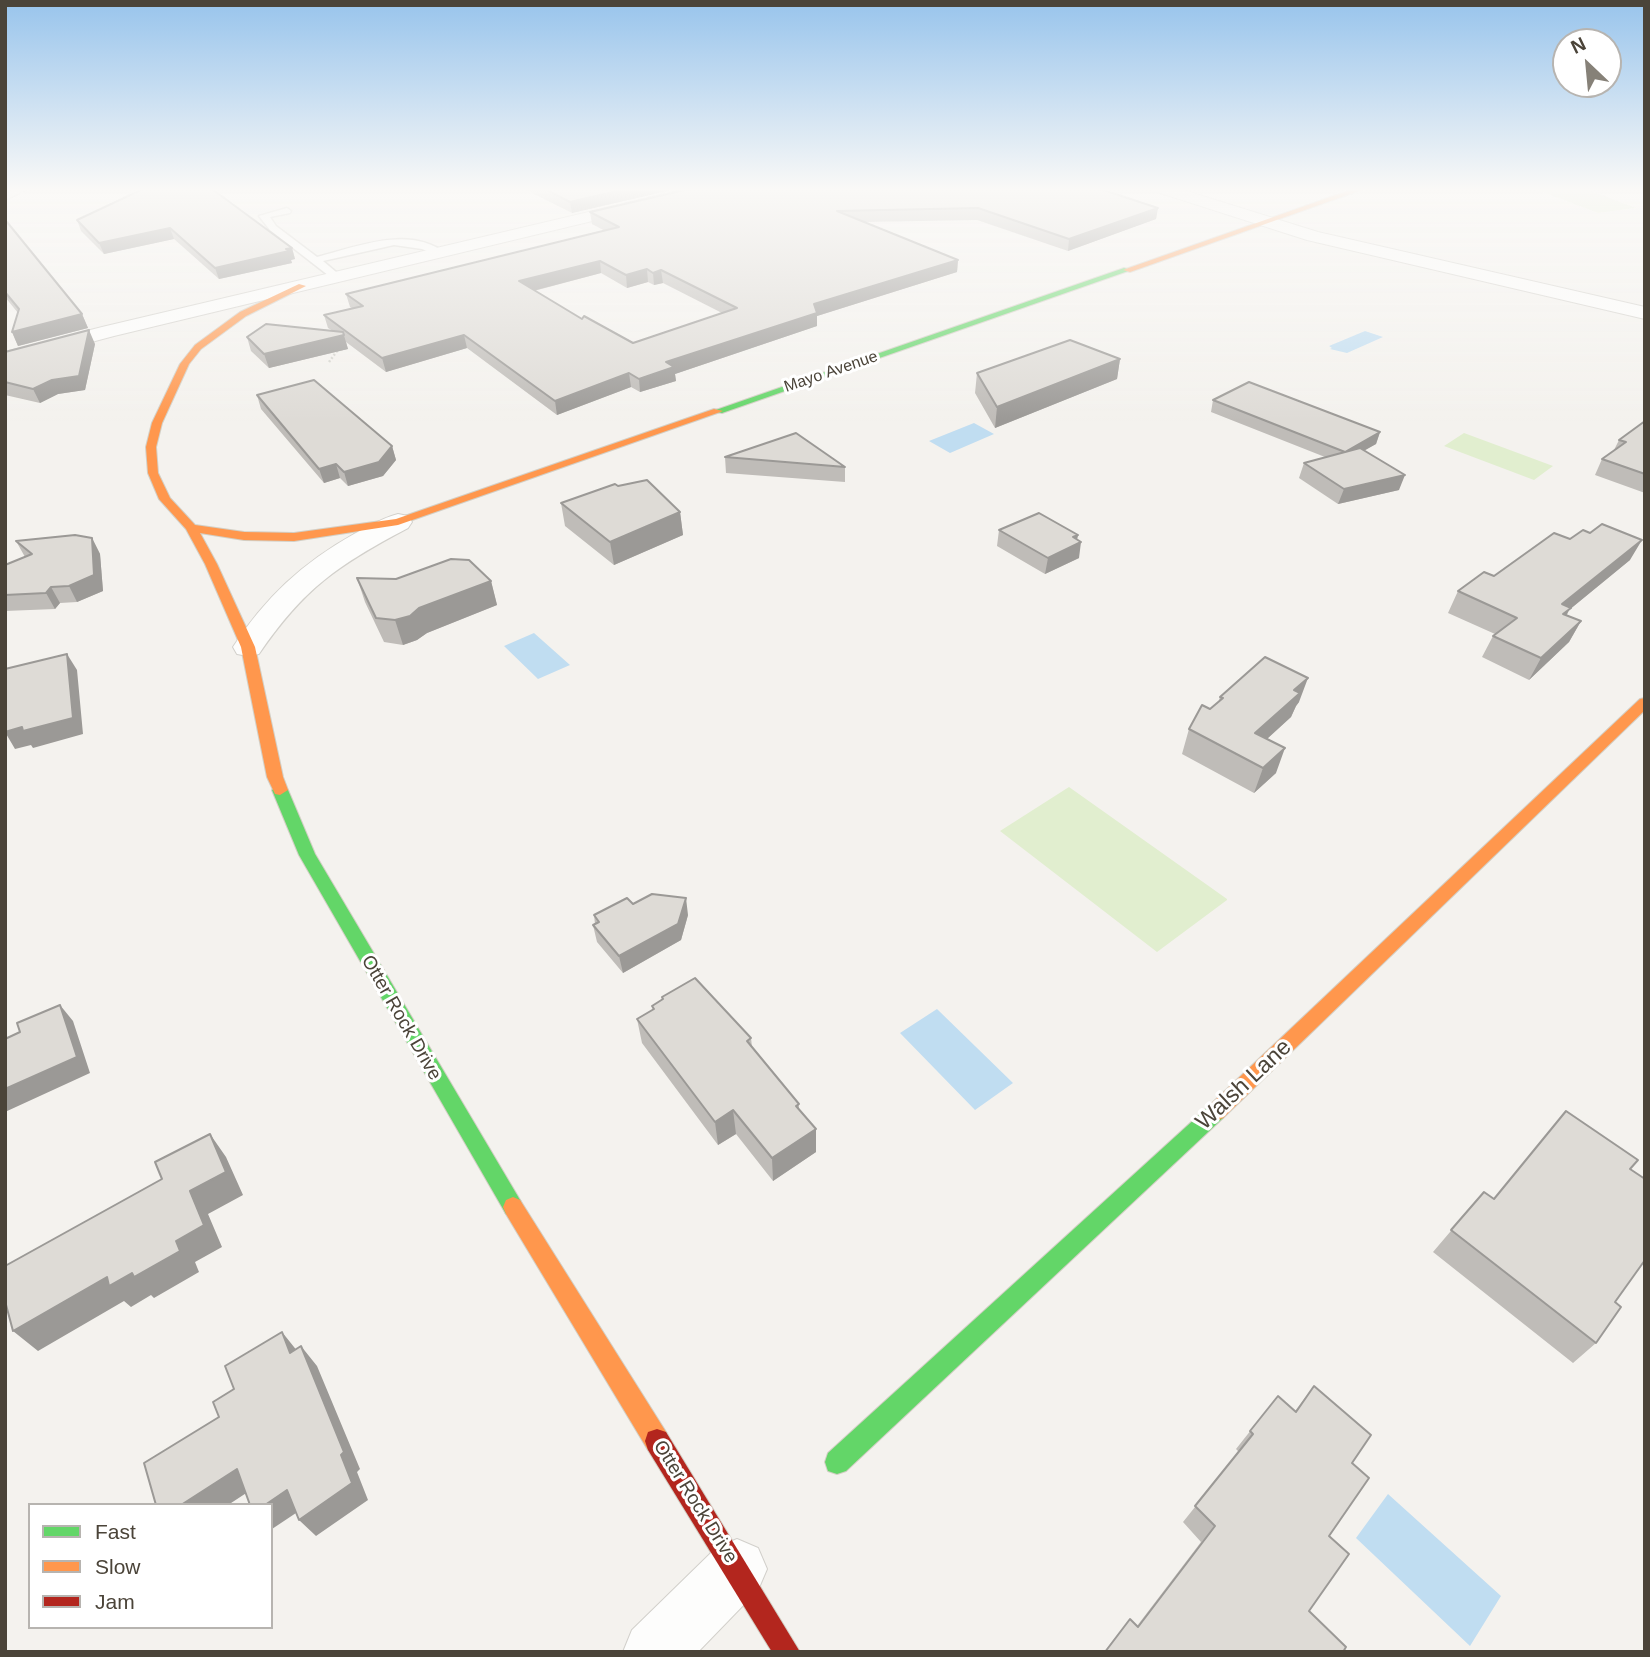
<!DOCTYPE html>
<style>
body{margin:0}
#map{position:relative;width:1650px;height:1657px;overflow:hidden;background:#f4f2ee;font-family:Helvetica,sans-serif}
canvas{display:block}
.frame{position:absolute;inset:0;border:7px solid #4b4439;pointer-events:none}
.legend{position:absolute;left:28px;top:1503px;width:245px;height:126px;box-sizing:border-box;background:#fff;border:2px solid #b7b4b0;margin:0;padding:9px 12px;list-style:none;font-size:21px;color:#4b4439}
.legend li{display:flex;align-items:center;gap:14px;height:35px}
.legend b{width:35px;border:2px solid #b7b4b0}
.north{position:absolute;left:1552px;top:28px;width:70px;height:70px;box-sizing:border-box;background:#fff;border:2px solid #b7b4b0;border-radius:50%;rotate:334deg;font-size:19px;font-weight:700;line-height:28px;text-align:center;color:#4b4439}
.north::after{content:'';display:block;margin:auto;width:24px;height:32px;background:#868178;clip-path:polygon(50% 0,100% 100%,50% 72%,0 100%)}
</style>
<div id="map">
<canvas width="1650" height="1657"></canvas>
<div class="frame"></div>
<ul class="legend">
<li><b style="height:9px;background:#63d668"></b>Fast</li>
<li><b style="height:9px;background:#ff974d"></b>Slow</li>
<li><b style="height:9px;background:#b3261e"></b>Jam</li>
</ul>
<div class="north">N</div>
</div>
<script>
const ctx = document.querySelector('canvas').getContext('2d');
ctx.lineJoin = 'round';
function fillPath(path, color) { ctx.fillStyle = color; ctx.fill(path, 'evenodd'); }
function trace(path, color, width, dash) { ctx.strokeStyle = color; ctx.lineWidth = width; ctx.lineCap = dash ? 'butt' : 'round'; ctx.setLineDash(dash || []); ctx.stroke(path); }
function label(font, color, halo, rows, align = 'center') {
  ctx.font = font + ' Helvetica,sans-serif'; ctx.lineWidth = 6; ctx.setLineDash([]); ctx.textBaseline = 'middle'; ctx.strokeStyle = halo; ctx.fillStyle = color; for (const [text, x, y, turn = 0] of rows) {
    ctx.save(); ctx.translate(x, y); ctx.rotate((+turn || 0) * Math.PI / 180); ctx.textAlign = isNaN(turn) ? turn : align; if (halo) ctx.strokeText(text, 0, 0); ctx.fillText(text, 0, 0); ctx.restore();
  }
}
fillPath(new Path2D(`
 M 1535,189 L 1586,189 L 1636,208 L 1598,213 Z
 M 1464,433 L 1553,466 L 1534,480 L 1444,446 Z
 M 1069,787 L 1227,899 L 1227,900 L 1157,952 L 1000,831 Z`), '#e1eecf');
fillPath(new Path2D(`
 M 1365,331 L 1383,337 L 1347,353 L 1330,349 L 1332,348 L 1329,346 Z
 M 974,423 L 994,434 L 950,453 L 929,441 Z
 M 534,633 L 570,665 L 538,679 L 504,646 Z
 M 937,1009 L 1013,1083 L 975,1110 L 900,1033 Z
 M 1388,1494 L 1501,1596 L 1470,1646 L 1356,1538 Z`), '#c0ddf1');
const lane = new Path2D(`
 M 16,189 L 27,189 L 5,200 L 5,194 Z
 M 287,208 L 291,211 L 290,213 L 270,217 L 276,226 L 317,257 C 356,247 409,225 445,253 L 440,256 L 422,249 L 394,245 L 323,261 L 342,277 L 333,279 L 270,230 L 259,216 Z`);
const street = new Path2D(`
 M 686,189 L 715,189 L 713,192 L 114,336 L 5,365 L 5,352 L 102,327 Z
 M 1155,189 L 1180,189 L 1318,232 L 1645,307 L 1645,319 L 1307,240 L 1157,192 Z
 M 398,514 L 408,516 L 412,522 L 408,528 C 338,565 304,588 259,654 L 248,656 L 237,654 L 233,647 C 265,598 302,563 354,534 C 368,527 382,518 398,514 Z
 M 737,1539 L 758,1548 L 767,1569 L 758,1590 L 698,1652 L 623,1652 L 632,1630 L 716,1548 Z`);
const fast = new Path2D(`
 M 1124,268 L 1131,270 L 722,413 L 713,411 Z
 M 280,785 L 288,790 L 315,854 L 520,1200 L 523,1207 L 520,1214 L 513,1217 L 506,1214 L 299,855 L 272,790 Z
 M 1216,1103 L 1223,1106 L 1226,1112 L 1223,1118 L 846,1471 L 837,1474 L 828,1471 L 825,1462 L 828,1453 L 1209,1106 Z`);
const slow = new Path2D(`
 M 1353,189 L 1364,189 L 1130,272 L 1123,270 Z
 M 299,284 L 306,286 L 246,316 L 201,349 L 189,364 L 162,423 L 156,447 L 158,473 L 170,498 L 195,525 L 244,532 L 294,533 L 396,519 L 714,409 L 723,411 L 398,525 L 294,541 L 244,540 L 200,533 L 217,564 L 255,647 L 283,777 L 288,790 L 280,795 L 275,794 L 267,777 L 241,647 L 205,564 L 186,529 L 159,499 L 148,473 L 146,447 L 152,423 L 180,364 L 195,345 L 240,312 Z
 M 1645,698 L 1645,710 L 1223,1118 L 1216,1121 L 1209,1118 L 1206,1112 L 1209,1106 L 1640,699 Z
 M 513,1197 L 520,1200 L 666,1432 L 669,1441 L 666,1450 L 657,1453 L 648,1450 L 506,1214 L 503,1207 L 506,1200 Z`);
const jam = new Path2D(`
 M 657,1429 L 666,1432 L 800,1652 L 772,1652 L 648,1450 L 645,1441 L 648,1432 Z`);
trace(lane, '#d2d0cb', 3);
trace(street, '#d2d0cb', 2);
trace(fast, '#d3cfc5', 2);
trace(slow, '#d3cfc5', 2);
trace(jam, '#d3cfc5', 2);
trace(new Path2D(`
 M 329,362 L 337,351 L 335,349`), '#d3d2cc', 2.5, [2, 2]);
fillPath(lane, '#fdfdfc');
fillPath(street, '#fdfdfc');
fillPath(fast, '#63d668');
fillPath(slow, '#ff974d');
fillPath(jam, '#b3261e');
fillPath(new Path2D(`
 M 143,189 L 292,248 L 295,259 L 291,260 L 292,263 L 219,279 L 174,239 L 104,254 L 81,231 L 77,220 Z
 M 528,189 L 675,189 L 572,213 L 528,191 Z
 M 689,189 L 1158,208 L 1156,219 L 1068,251 L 977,220 L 865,222 L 958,260 L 957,272 L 817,316 L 817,326 L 675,374 L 676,381 L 640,392 L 631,387 L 557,415 L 467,348 L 386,372 L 346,342 L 348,349 L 269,368 L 251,351 L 247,337 L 333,331 L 328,328 L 324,315 L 352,308 L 350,307 L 346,294 L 605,231 L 592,224 L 590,212 ZM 601,273 L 627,288 L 648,282 L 654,285 L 663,283 L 722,313 L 633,343 L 582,319 L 534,291 Z
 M 5,222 L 82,314 L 88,328 L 18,346 L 12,332 L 18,313 L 5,297 Z
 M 95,344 L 85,390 L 58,394 L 40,403 L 5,395 L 5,352 Z
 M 1120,359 L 1117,379 L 995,428 L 975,393 L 977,373 Z
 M 257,395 L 392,446 L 396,460 L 383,476 L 348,486 L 340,478 L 324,483 L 261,409 Z
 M 1213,400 L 1380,432 L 1376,444 L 1364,450 L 1399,490 L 1338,504 L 1299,478 L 1304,463 L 1325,457 L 1211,412 Z
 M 1645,421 L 1645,493 L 1595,475 L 1602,459 L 1613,452 L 1619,440 Z
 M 725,457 L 845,467 L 845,482 L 726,473 Z
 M 618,486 L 680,512 L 683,535 L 614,565 L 565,526 L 561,503 Z
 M 999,530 L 1078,535 L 1077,539 L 1079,558 L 1045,574 L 997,546 Z
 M 92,538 L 100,554 L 103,591 L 77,602 L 60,603 L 55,609 L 5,611 L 5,565 L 25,557 L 16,541 Z
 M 1630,560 L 1569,610 L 1567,615 L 1581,621 L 1569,642 L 1529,680 L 1482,657 L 1493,636 L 1495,634 L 1448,613 L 1458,591 L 1494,576 Z
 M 357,578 L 491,581 L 497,605 L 427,633 L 417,640 L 403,645 L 384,642 L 365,602 Z
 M 1220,697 L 1299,702 L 1296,706 L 1291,717 L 1267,739 L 1276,773 L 1254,793 L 1182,754 L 1189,729 L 1218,703 Z
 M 633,904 L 688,915 L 681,940 L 623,973 L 597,942 L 593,925 L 595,924 L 594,915 Z
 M 662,997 L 751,1038 L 752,1047 L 799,1104 L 799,1109 L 816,1152 L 773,1181 L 736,1134 L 718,1145 L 642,1043 L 637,1019 L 653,1010 L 652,1006 L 662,1000 Z
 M 1630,1169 L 1615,1302 L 1596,1343 L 1573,1363 L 1433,1252 L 1484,1192 L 1493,1199 Z
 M 1314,1386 L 1352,1463 L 1329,1536 L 1309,1611 L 1343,1652 L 1104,1652 L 1130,1619 L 1137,1626 L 1201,1542 L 1183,1522 L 1239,1452 L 1236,1449 L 1278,1396 L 1295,1411 Z`), '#bfbcb8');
fillPath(new Path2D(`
 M 626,189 L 675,189 L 572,213 L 570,202 Z
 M 1158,208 L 1156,219 L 1068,251 L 1069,239 Z
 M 170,228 L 174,239 L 104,254 L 99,243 Z
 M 292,248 L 295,259 L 291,260 L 292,263 L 219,279 L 215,268 Z
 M 958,260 L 957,272 L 817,316 L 817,326 L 675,374 L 676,381 L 640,392 L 639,379 L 666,362 L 814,304 Z
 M 600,261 L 601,273 L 521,294 L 519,281 Z
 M 647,269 L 648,282 L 627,288 L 626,275 Z
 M 661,270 L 663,283 L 654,285 L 653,273 Z
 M 82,314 L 88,328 L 18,346 L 12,332 Z
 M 89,330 L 95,344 L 85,390 L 58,394 L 40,403 L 33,389 L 52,380 Z
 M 343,332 L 348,349 L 269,368 L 264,354 Z
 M 464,335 L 467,348 L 386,372 L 382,358 Z
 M 1120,359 L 1117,379 L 995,428 L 997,407 Z
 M 629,373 L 631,387 L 557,415 L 555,401 Z
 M 1380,432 L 1376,444 L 1341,464 L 1345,452 Z
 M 392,446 L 396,460 L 383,476 L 348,486 L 344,472 Z
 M 336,464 L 340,478 L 324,483 L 319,469 Z
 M 1405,475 L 1399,490 L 1338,504 L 1344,489 Z
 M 680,512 L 683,535 L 614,565 L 610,542 Z
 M 1078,535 L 1076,544 L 1081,542 L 1079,558 L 1045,574 L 1048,558 L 1073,537 Z
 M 92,538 L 100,554 L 103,591 L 77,602 L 69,586 Z
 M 1642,540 L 1630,560 L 1569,610 L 1559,629 L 1562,604 Z
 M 491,581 L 497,605 L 427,633 L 417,640 L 403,645 L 395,620 L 419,608 Z
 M 51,587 L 60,603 L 55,609 L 46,593 Z
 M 1581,621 L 1569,642 L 1529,680 L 1541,658 Z
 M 67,654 L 77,670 L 83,734 L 33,748 L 31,745 L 15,749 L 5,732 Z
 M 1308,678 L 1299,702 L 1296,706 L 1291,717 L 1246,758 L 1255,733 L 1294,690 Z
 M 1285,748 L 1276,773 L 1254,793 L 1263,768 Z
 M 686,898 L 688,915 L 681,940 L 623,973 L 619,956 Z
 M 60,1005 L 73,1021 L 90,1073 L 5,1112 L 5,1089 Z
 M 733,1110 L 736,1134 L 718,1145 L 715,1122 Z
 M 816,1129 L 816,1152 L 773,1181 L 772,1158 Z
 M 210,1134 L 226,1157 L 243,1195 L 208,1214 L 222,1247 L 195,1262 L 199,1272 L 154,1298 L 151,1295 L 131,1307 L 124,1301 L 38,1351 L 13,1331 L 107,1277 L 132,1273 L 176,1241 L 190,1191 Z
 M 282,1332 L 298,1352 L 290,1353 Z
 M 301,1346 L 317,1366 L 360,1469 L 357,1472 L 368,1500 L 316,1536 L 299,1520 L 341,1455 Z
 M 237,1469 L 257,1486 L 228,1505 L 181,1505 Z
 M 287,1490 L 305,1507 L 272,1529 L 271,1505 L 265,1505 Z`), '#9b9996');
const building = new Path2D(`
 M 143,189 L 212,189 L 292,248 L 286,249 L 289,251 L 215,268 L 170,228 L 99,243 L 77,220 Z
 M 545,189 L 626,189 L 570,202 Z
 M 689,189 L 1100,189 L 1158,208 L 1069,239 L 978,208 L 837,211 L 958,260 L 814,304 L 817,313 L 666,362 L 674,367 L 639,379 L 629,373 L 555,401 L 464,335 L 382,358 L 324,315 L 363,306 L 346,294 L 619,227 L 590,212 ZM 600,261 L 626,275 L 647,269 L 653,273 L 661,270 L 737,308 L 633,343 L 584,316 L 582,319 L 519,281 Z
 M 5,222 L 7,222 L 82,314 L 12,332 L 19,309 L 5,292 Z
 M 266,324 L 343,332 L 344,335 L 264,354 L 247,337 Z
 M 89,330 L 79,376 L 52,380 L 33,389 L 5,382 L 5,352 Z
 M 1070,340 L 1120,359 L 997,407 L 977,373 Z
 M 314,380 L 392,446 L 379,462 L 344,472 L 336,464 L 319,469 L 257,395 Z
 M 1249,382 L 1380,432 L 1345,452 L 1213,400 Z
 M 1645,421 L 1645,474 L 1602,459 L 1626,442 L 1619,440 Z
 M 796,433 L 845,467 L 725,457 Z
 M 1360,448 L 1405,475 L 1344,489 L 1304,463 Z
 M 647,480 L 680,512 L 610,542 L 561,503 L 615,484 L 618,486 Z
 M 1039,513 L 1078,535 L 1073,537 L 1081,542 L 1048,558 L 999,530 Z
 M 1602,524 L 1642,540 L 1562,604 L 1571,608 L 1563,614 L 1581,621 L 1541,658 L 1493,636 L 1517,618 L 1458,591 L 1484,572 L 1494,576 L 1554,533 L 1570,539 L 1583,530 L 1590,533 Z
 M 75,535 L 92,538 L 94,575 L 69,586 L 51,587 L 46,593 L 5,595 L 5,565 L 32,554 L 16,541 Z
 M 451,559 L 469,560 L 491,581 L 419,608 L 410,616 L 395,620 L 376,618 L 357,578 L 396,579 Z
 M 67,654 L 73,718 L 23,731 L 22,727 L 5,732 L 5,669 Z
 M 1265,657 L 1308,678 L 1294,690 L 1300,693 L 1255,733 L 1285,748 L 1263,768 L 1189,729 L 1202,705 L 1210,709 L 1223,698 L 1220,697 Z
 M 652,894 L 686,898 L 678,924 L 619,956 L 593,925 L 599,922 L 594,915 L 627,898 L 633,904 Z
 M 695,978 L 751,1038 L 747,1041 L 799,1104 L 796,1106 L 816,1129 L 772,1158 L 733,1110 L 715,1122 L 637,1019 L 654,1009 L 652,1006 L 663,999 L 662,997 Z
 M 60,1005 L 77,1057 L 5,1089 L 5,1039 L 20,1032 L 17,1023 Z
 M 1566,1111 L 1638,1160 L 1630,1169 L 1645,1179 L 1645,1219 L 1644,1221 L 1645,1222 L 1645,1260 L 1615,1302 L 1621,1307 L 1596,1343 L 1451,1230 L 1484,1192 L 1494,1199 Z
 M 210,1134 L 226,1172 L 190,1191 L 204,1225 L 176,1241 L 180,1251 L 134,1277 L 132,1273 L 109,1286 L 107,1277 L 13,1331 L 5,1301 L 5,1266 L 162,1179 L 155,1162 Z
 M 282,1332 L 290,1353 L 301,1346 L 344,1452 L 341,1455 L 352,1483 L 299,1520 L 287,1490 L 265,1505 L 250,1505 L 237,1469 L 181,1505 L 156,1505 L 144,1463 L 219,1417 L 213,1402 L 234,1389 L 225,1366 Z
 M 1314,1386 L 1371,1435 L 1352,1463 L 1369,1478 L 1329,1536 L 1349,1554 L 1309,1611 L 1346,1647 L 1343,1652 L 1105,1652 L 1130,1619 L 1138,1627 L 1215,1526 L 1195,1506 L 1253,1434 L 1250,1431 L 1278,1396 L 1296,1412 Z`);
fillPath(building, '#dedbd6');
trace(building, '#9b9996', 2);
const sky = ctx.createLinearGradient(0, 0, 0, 421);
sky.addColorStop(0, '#98c4ec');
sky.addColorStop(0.45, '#faf9f7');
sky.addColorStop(1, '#faf9f700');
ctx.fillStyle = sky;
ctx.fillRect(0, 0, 1650, 421);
label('16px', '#4b4439', '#fff', [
 ["Mayo Avenue",831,372,-19]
]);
label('19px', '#4b4439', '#fff', [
 ["Otter Rock Drive",401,1018,60],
 ["Otter Rock Drive",695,1502,58]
]);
label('23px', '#4b4439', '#fff', [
 ["Walsh Lane",1244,1085,-43]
]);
</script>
